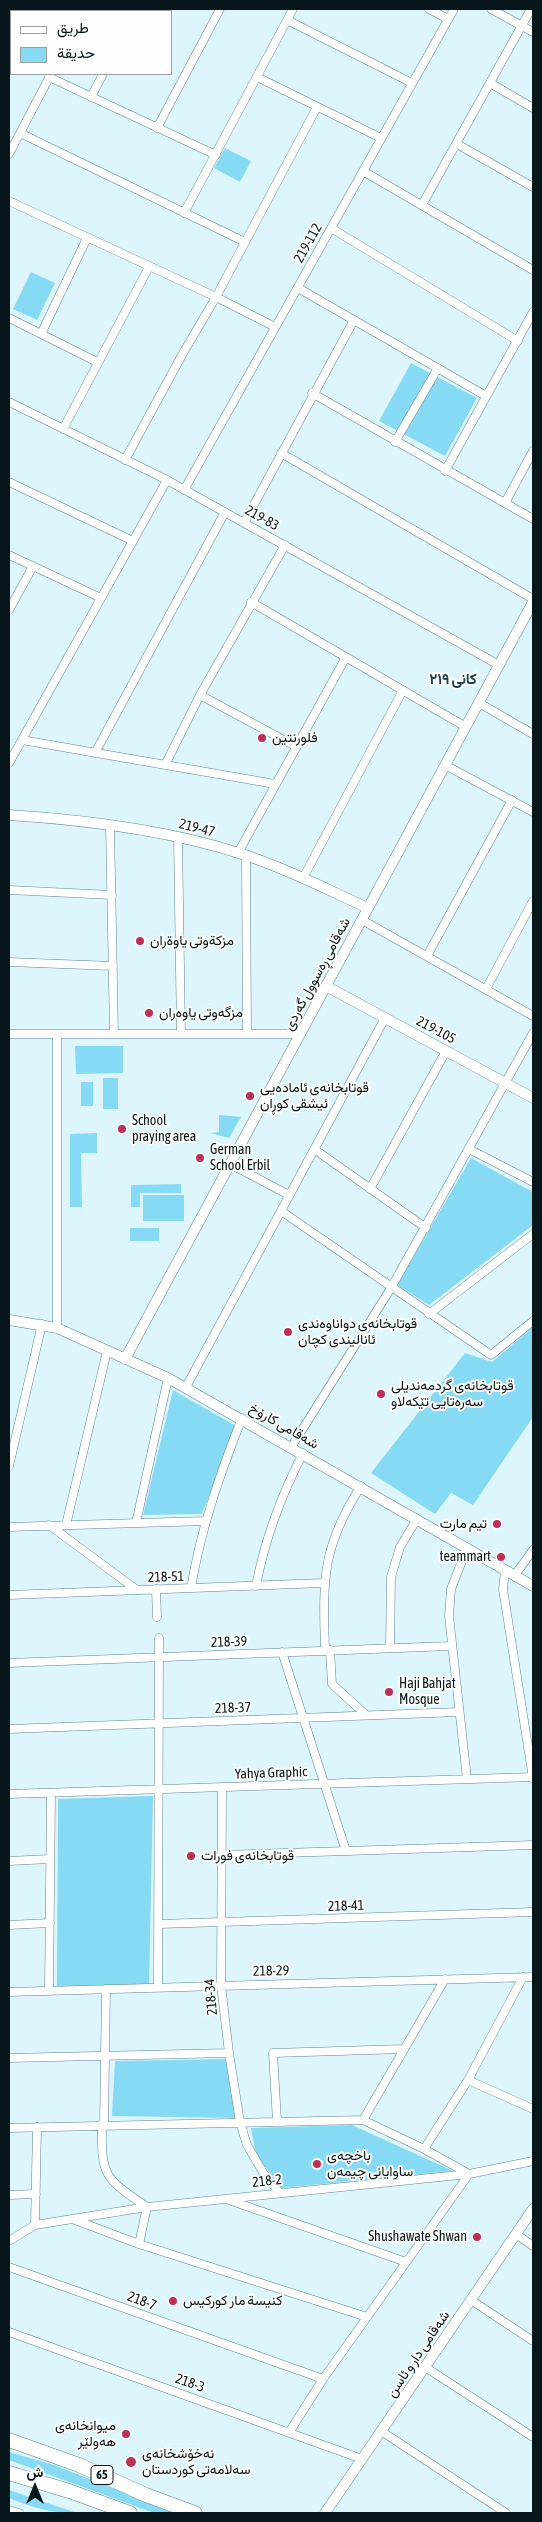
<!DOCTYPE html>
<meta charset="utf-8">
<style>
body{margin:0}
#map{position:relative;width:542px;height:2522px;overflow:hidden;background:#ddf6fe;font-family:"Asap Condensed",Vazirmatn,sans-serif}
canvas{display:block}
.frame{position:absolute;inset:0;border:10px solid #06161a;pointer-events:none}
.legend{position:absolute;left:10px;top:10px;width:162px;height:65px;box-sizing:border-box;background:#fefefe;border:1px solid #9ba1a3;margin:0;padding:6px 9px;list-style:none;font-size:15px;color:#06161a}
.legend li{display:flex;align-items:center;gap:10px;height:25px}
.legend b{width:25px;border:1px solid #9ba1a3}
.north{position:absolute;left:10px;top:2462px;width:50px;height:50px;-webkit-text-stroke:4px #fefefe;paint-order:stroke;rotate:0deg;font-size:14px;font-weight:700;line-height:20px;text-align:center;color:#06161a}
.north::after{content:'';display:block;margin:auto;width:18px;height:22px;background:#06161a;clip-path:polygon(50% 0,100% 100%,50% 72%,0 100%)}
</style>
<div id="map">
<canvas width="542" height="2522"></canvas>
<div class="frame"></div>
<ul class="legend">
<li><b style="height:6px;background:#fff"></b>طريق</li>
<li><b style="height:14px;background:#86daf4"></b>حديقة</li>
</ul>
<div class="north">ش</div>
</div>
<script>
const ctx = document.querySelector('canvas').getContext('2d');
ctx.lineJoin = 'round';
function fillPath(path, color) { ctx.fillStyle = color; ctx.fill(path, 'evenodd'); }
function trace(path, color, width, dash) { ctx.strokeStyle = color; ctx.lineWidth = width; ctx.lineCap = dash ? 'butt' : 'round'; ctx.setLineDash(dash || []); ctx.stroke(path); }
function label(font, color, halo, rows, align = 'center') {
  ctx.font = font + ' "Asap Condensed",Vazirmatn,sans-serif'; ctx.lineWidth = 4; ctx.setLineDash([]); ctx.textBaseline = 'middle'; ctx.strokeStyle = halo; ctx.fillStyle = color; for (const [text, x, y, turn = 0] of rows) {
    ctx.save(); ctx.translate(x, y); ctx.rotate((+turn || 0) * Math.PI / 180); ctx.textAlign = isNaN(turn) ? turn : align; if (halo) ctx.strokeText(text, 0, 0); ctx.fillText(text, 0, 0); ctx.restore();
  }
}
fillPath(new Path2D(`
 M 225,148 L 251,161 L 240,182 L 214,168 Z
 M 31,272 L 55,283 L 37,320 L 13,309 Z
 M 411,363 L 477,398 L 445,456 L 379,421 Z
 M 75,1046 L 123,1046 L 123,1073 L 76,1074 Z
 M 103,1078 L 118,1078 L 118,1109 L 103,1109 Z
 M 81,1082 L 93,1082 L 93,1106 L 81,1106 Z
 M 219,1115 L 241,1117 L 229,1138 L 210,1133 L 219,1132 Z
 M 97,1133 L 97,1153 L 81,1153 L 82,1207 L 70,1207 L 70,1134 Z
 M 471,1158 L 533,1192 L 533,1225 L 429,1305 L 397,1285 Z
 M 181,1184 L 181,1193 L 140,1193 L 140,1207 L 131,1207 L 131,1185 Z
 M 143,1195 L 184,1195 L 184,1221 L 143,1221 Z
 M 130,1228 L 159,1228 L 159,1241 L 130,1241 Z
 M 533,1327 L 533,1417 L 473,1505 L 451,1493 L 435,1514 L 371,1473 L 465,1353 L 492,1362 Z
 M 173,1390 L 236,1426 L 202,1514 L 143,1515 Z
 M 153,1796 L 149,1985 L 57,1986 L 58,1799 Z
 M 229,2059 L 236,2118 L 112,2116 L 115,2061 Z
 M 352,2125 L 453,2171 L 282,2188 L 256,2155 L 251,2128 Z
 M 9,2452 L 54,2465 L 163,2508 L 172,2513 L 154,2513 L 9,2460 Z
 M 9,2490 L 77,2513 C 51,2513 33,2508 9,2498 Z`), '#86daf4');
const minor = new Path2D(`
 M 429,9 L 448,19
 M 491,9 L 533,32
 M 85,11 L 87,9
 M 136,11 L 137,9
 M 9,14 L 12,9
 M 287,20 L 412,83
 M 49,77 L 216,155
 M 257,77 L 381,138
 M 490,83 L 533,108
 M 91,97 L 103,74
 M 157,128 L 220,9
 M 20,133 L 245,242
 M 457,144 L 533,187
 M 9,154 L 51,74
 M 363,171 L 533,270
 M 9,201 L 216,297 L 275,327
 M 422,205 L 531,9
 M 184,213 L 293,9
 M 331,228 L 518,341
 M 298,288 L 486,396
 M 9,318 L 97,362
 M 41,334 L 87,238
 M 312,393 L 533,519
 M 9,402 L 167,480 L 499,665
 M 63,429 L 149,267
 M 395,442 L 438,368
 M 281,453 L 533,599
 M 125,460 L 182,355 L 216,297 L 317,107
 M 445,471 L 533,312
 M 9,482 L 133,541
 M 184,490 L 454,9
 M 505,503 L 533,451
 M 244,523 L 354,320
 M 9,555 L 101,598
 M 251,602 L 466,727
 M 9,610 L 33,566
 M 200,695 L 295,746
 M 479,703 L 533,734
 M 22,740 L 275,784
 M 95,753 L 225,512
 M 9,763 L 167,480
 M 165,765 L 200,695 L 285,545
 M 445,765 L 533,812
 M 110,826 L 114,1034
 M 178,837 L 181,1034
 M 238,853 L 346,657
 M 246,855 L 247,1034
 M 303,878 L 403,690
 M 9,890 L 112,895
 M 362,920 L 533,1016
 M 427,956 L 512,800
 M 9,962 L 113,966
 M 486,989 L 533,901
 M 9,1034 L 300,1034
 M 314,1149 L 426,1228
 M 469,1149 L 533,1182
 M 230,1164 L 289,1195
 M 370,1189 L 446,1051
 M 281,1211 L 491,1355 L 533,1321
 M 429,1314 L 533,1234
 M 57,1328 L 57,1034
 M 186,1387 L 385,1018
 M 292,1446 L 391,1288 L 533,1033
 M 9,1466 L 42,1324
 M 136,1523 L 168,1378
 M 49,1525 L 137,1590
 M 66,1525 L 107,1351
 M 9,1527 L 205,1521
 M 505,1570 L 503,1589 L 533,1778
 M 515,1575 L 533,1550
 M 256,1586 C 265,1538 281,1496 303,1453
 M 191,1588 C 201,1528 220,1474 242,1418
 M 156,1589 L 157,1617
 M 9,1595 L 323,1583
 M 390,1648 L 391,1577 L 400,1547 L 417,1519
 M 330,1650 L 332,1684 L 366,1715
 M 325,1651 C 323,1581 321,1548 361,1486
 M 282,1652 L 346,1851
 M 9,1663 L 450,1646
 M 9,1729 L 459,1712
 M 467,1779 L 449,1616 L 451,1589 L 467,1548
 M 222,1787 L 221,1985 L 229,2053 L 240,2122 L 247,2145 L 264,2174 L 279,2192
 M 9,1794 L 533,1777
 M 222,1855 L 533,1845
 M 9,1861 L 50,1859
 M 159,1924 L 533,1912
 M 9,1925 L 50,1923
 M 158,1987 L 159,1638
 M 49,1990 L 51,1793
 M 9,1992 L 533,1977
 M 9,2058 L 229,2053
 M 468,2080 L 533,2109
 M 363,2120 L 445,1979
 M 277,2121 L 273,2053 L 404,2049
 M 102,2124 C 101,2176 104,2178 147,2207 L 139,2244
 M 104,2124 L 106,1989
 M 9,2128 L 363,2120 L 424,2149 L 469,2174 L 323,2379 L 290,2431
 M 424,2149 L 468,2080 L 523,1977
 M 9,2195 L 36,2194
 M 226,2199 L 406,2262
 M 75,2220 L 139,2244 L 367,2317
 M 35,2225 L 37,2127
 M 516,2234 L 533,2246
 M 9,2241 L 35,2225 L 147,2207 L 469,2174 L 533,2161
 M 9,2267 L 323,2379
 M 471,2300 L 533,2341
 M 9,2332 L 362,2459
 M 425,2367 L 533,2437
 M 381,2431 L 506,2513
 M 9,2510 L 19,2513`);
const tertiary = new Path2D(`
 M 9,815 C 88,820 170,830 245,855 C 288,869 328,890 368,908
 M 326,986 L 533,1098
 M 9,1320 L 57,1328 L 168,1378 L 533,1586
 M 125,1359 L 533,602
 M 325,2513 L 533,2209`);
const trunk = new Path2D(`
 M 9,2440 L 79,2465 L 146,2495 L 195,2513
 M 9,2473 L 69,2491 L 130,2513`);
trace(minor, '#5d8490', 9);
trace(tertiary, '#5d8490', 11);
trace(trunk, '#5d8490', 15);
trace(minor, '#fff', 8);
trace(tertiary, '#fff', 10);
trace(trunk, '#fff', 14);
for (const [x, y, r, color] of [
 [262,738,5,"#bf3057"],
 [140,941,5,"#bf3057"],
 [149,1013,5,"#bf3057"],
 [250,1096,5,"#bf3057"],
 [122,1129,5,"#bf3057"],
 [200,1158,5,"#bf3057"],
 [288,1332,5,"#bf3057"],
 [381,1394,5,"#bf3057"],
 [497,1524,5,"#bf3057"],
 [501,1557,5,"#bf3057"],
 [389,1692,5,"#bf3057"],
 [191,1856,5,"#bf3057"],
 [317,2164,5,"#bf3057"],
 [477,2237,5,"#bf3057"],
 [173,2301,5,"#bf3057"],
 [126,2434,5,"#bf3057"],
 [131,2462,6,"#bf3057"]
]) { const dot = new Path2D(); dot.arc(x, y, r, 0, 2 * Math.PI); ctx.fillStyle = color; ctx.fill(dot); trace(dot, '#fefefe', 2); }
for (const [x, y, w] of [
 [102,2475,22]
]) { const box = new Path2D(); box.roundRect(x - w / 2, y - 9.5, w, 19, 4); ctx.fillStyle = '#fefefe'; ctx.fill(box); trace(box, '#06161a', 1); }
label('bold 12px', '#06161a', null, [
 ["65",102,2475]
]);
label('14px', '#06161a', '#fefefe', [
 ["219-112",308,243,-61],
 ["219-83",262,518,29],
 ["219-47",197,828,14],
 ["شەقامی ڕەسوول گەردی",317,974,-62],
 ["219-105",436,1030,28],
 ["شەقامی کارۆخ",284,1426,30],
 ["218-51",166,1577,-2],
 ["218-39",229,1642,-2],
 ["218-37",233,1708,-2],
 ["Yahya Graphic",271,1773,-2],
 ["218-41",346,1906,-2],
 ["218-29",271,1971,-1],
 ["218-34",211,1997,-95],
 ["218-2",267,2181,-6],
 ["218-7",142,2301,20],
 ["شەقامی دار و ئاسن",418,2354,-56],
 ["218-3",190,2383,19]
]);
label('14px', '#06161a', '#fefefe', [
 ["فلورنتين",272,738],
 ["مزكةوتى ياوةران",150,941],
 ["مزگەوتی یاوەران",159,1013],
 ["قوتابخانەی ئامادەیی",260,1088],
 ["ئیشقی کوڕان",260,1104],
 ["School",132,1121],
 ["praying area",132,1137],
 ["German",210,1150],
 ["School Erbil",210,1166],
 ["قوتابخانەی دواناوەندی",298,1324],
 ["ئانالیندی كچان",298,1340],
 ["قوتابخانەی گردمەندیلی",391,1386],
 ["سەرەتایی تێكەلاو",391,1402],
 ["تيم مارت",487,1524,"right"],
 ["teammart",491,1557,"right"],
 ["Haji Bahjat",399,1684],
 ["Mosque",399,1700],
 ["قوتابخانەی فورات",201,1856],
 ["باخچه‌ی",327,2156],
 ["ساوایانی چیمه‌ن",327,2172],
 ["Shushawate Shwan",467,2237,"right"],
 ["كنيسة مار كوركيس",183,2301],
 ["میوانخانەی",116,2426,"right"],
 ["هەولێر",116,2442,"right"],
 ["نەخۆشخانەی",142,2454],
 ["سەلامەتی کوردستان",142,2470]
], 'left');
label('bold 15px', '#1b414c', '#fefefe', [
 ["کانی ٢١٩",453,679]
]);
</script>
